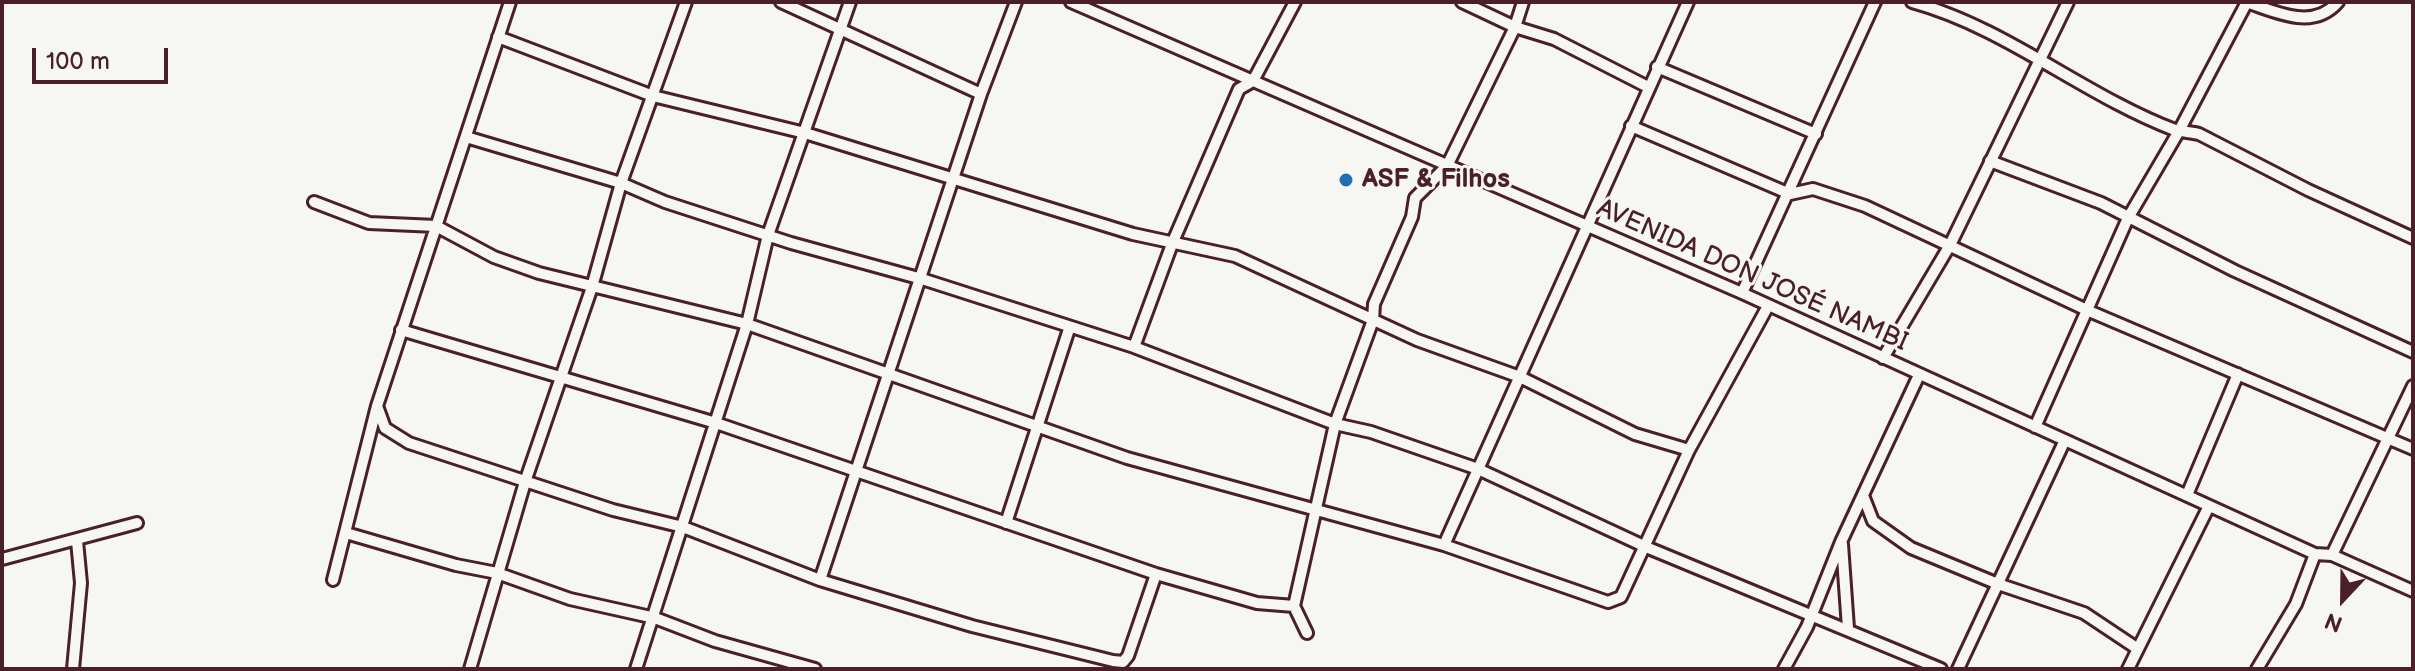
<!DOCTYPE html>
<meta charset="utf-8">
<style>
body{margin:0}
#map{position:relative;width:2415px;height:671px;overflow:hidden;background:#f6f6f2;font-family:"Balsamiq Sans",sans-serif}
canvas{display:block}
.frame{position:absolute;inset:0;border:4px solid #4a1f2b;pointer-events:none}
.north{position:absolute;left:2303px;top:559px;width:80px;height:80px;-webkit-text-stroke:6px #f6f6f2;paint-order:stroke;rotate:202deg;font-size:22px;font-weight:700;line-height:32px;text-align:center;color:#4a1f2b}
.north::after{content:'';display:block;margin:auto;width:28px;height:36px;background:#4a1f2b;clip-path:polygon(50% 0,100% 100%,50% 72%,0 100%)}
.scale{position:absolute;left:32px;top:48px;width:136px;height:36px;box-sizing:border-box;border:4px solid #4a1f2b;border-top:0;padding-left:10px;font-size:24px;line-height:28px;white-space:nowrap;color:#4a1f2b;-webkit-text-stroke:6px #f6f6f2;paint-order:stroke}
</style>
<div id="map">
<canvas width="2415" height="671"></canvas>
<div class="frame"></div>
<div class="north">N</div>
<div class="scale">100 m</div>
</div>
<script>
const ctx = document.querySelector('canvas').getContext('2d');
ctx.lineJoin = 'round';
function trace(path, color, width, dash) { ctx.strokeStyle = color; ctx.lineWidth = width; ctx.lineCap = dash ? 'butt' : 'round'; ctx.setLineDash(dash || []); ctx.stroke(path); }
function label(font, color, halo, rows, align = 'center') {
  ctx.font = font + ' "Balsamiq Sans",sans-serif'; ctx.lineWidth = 6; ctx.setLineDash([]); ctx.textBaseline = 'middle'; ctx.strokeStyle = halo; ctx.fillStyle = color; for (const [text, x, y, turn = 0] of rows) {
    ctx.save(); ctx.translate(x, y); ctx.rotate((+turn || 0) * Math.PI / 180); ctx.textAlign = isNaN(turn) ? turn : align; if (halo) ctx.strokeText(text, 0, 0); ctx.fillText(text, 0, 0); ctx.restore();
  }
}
const minor = new Path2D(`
 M 781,2 L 981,94
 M 1071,2 L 1742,293 L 2315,554 L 2332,555 L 2413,591
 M 1462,2 L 1515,27 L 1554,39 L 1648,87
 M 1912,2 C 2007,28 2083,95 2175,130 C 2183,132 2191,132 2199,134 L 2308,190 L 2413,238
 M 2246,2 C 2277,12 2313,31 2338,2
 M 498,37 L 653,96 L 805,133 L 1133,234 L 1235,256 L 1417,340 L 1520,377 L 1635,434 L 1689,450
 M 1657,67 L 1816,134
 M 1631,126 L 1790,194 L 1813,189 L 1865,206 L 2089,311 L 2413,449
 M 466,137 L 621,183 L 665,202 L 791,243 L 922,279 L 1134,347 L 1335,424 L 1371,432 L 1478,469 L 1646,547 L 1941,669
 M 1990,161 L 2101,203 L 2235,271 L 2413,352
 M 314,202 L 369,223 L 436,226 L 494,257 L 539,273 L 747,324 L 1127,458 L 1444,545 L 1608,602 L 1621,597 L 1689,450 L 1768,306
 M 1742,293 L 1875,2
 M 401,330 L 716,423 L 1156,574 L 1257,603 L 1294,606
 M 1134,347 L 1172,244 L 1239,89 L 1253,81 L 1295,2
 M 1883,358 L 1950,245 L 2068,2
 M 377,406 L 385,428 L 409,443 L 613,510 L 683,527 L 820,580 L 972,626 L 1113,661 L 1123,662 L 1128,656 L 1156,574
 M 2035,427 L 2128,218 L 2179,131 L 2247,2
 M 2187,495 L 2238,374
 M 1864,498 L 1873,521 L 1911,548 L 1998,584 L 2084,613 L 2138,649
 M 1006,523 L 1069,329
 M 346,533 L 456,565 L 497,573 L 570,599 L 655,618 L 715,641 L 815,669
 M 1842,544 L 1848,628
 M 1444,545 L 1688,2
 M 2332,555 L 2413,386
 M 2,559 L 137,523
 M 333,580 L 377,406 L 510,2
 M 820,580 L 981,94 L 1016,2
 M 1307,633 L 1294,606 L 1335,424 L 1373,320 L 1374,304 L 1412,217 L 1415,198 L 1447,166 L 1515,27 L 1523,2
 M 73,669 L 81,583 L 77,541
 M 470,669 L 525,482 L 592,287 L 621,183 L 686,2
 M 636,669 L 747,324 L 768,235 L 850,2
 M 1784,669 L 1807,627 L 1841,542 L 1919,375
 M 1958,669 L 2065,440
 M 2128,669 L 2209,506
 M 2257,669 L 2296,604 L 2315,554`);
trace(minor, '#4a1f2b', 16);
trace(minor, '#f6f6f2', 10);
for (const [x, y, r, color] of [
 [1346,180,8,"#1f6fb2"]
]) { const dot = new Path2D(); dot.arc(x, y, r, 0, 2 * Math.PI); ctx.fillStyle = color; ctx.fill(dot); trace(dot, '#f6f6f2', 3); }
label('bold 26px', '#4a1f2b', '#f6f6f2', [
 ["ASF & Filhos",1362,180]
], 'left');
label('26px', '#4a1f2b', '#f6f6f2', [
 ["AVENIDA DON JOSÉ NAMBI",1752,276,24]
]);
</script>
